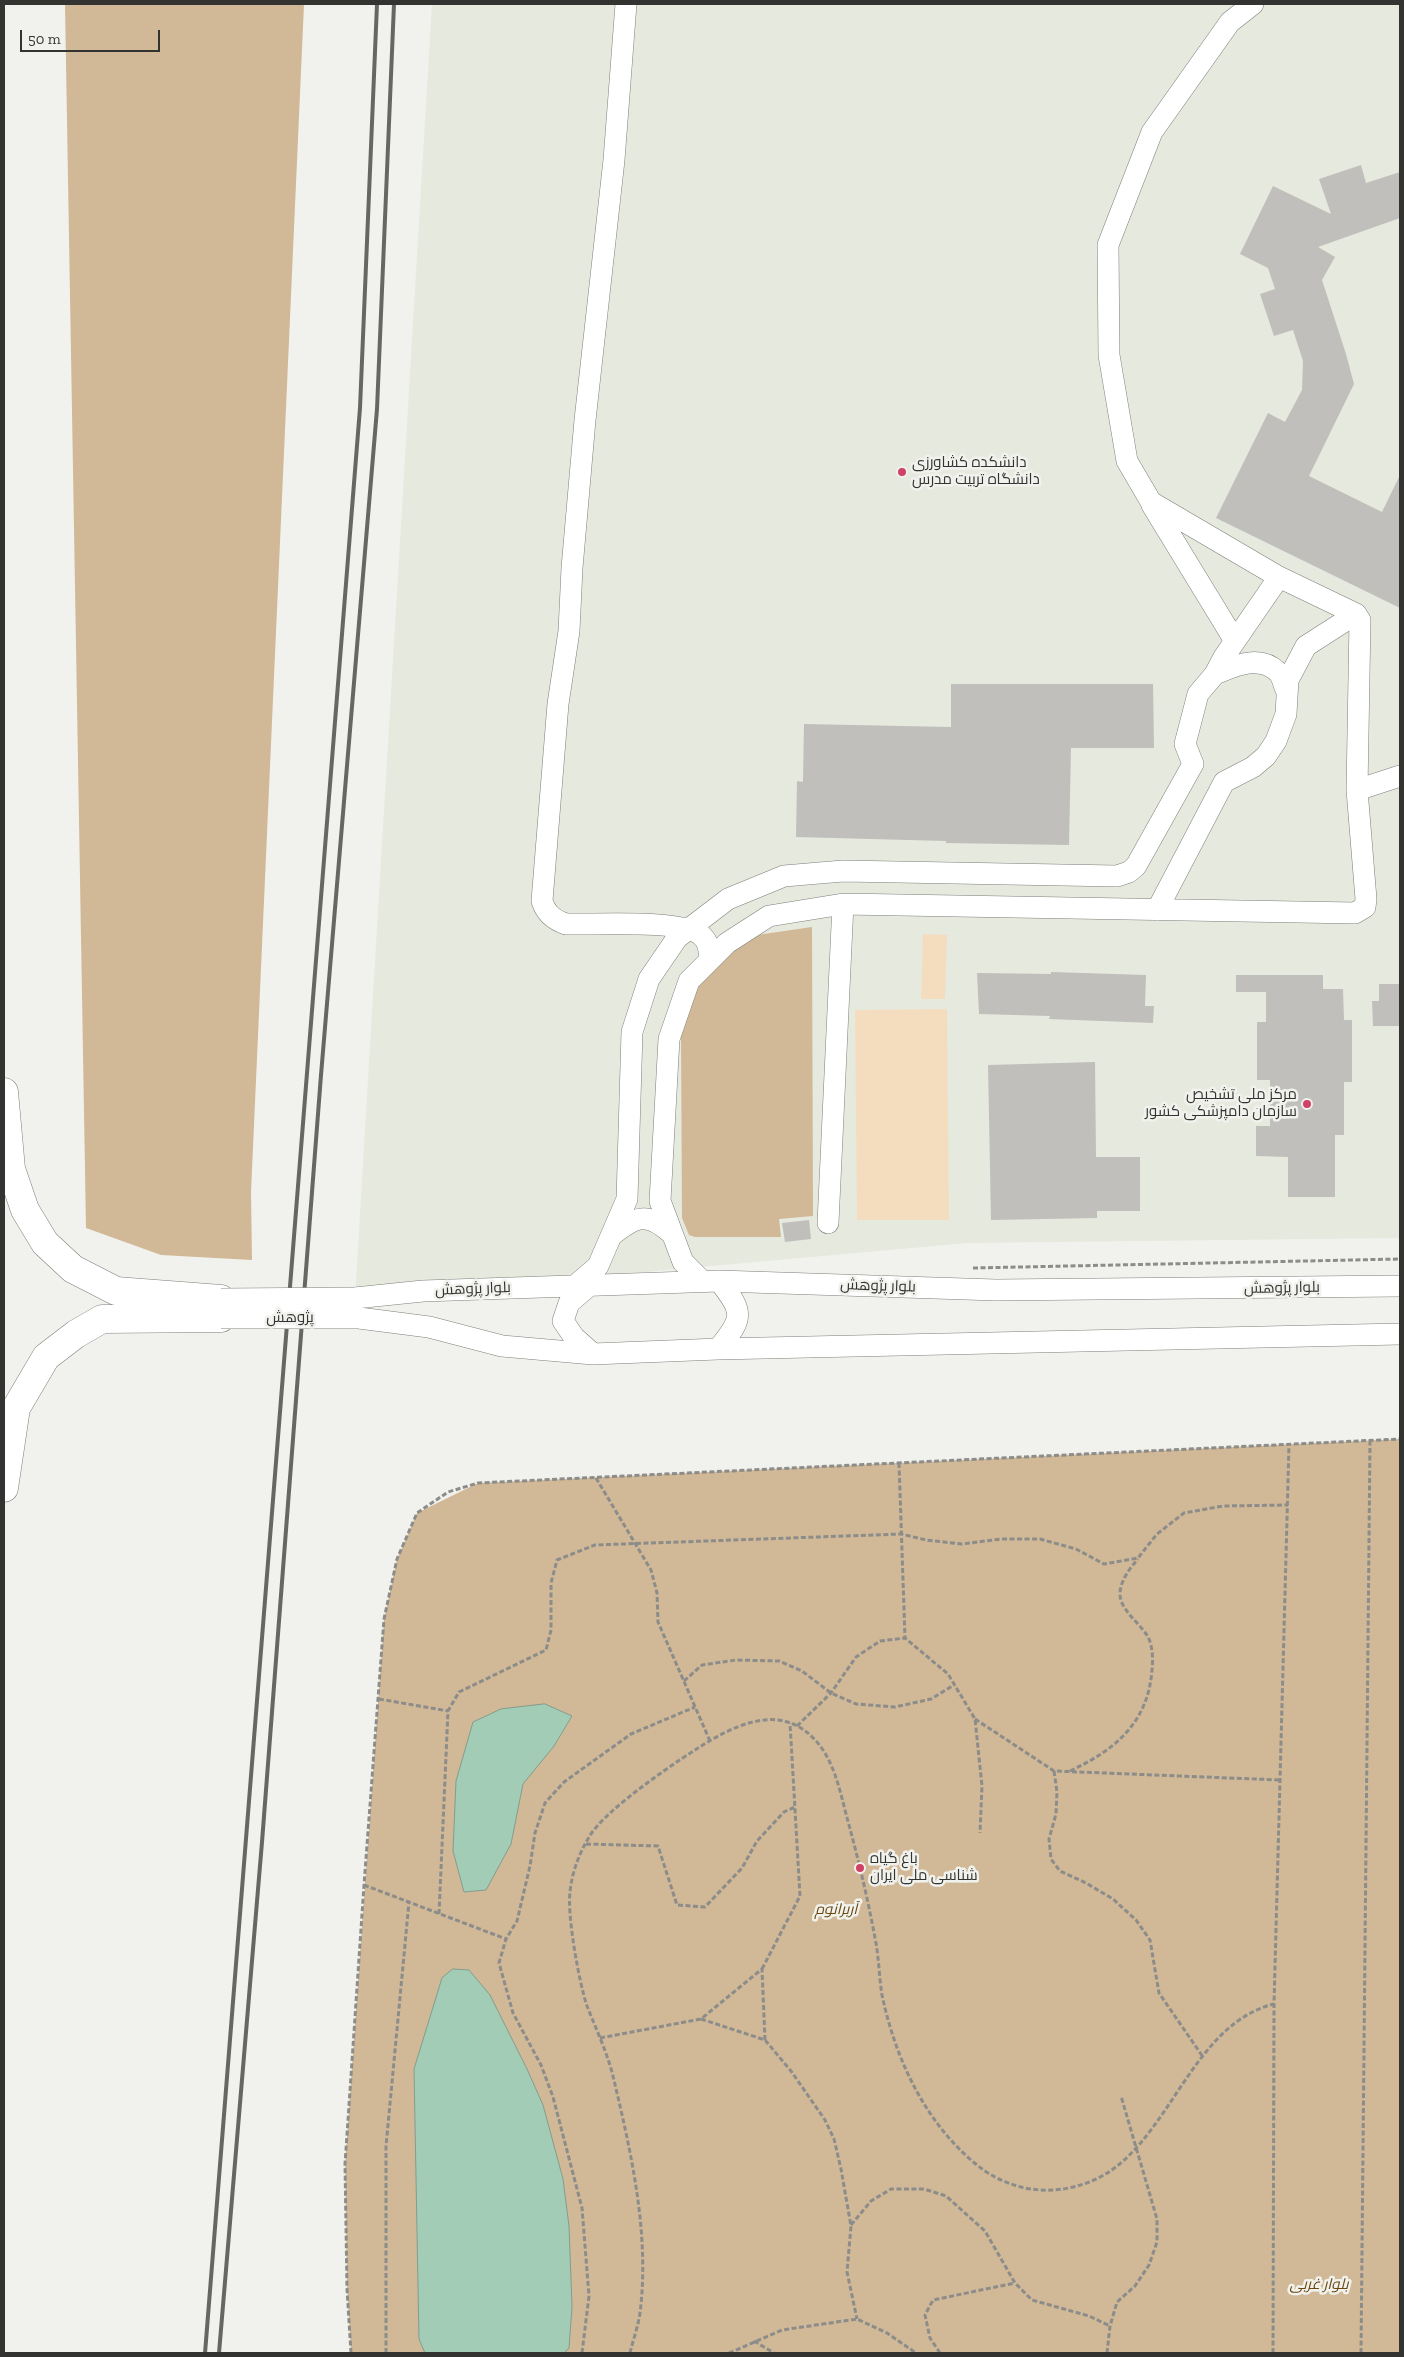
<!DOCTYPE html>
<meta charset="utf-8">
<style>
body{margin:0}
#map{position:relative;width:1404px;height:2357px;overflow:hidden;background:#f1f2ed;font-family:"Zilla Slab",serif}
canvas{display:block}
.frame{position:absolute;inset:0;border:5px solid #333432;pointer-events:none}
.scale{position:absolute;left:20px;top:30px;width:140px;height:22px;box-sizing:border-box;border:2px solid #333432;border-top:0;padding-left:6px;font-size:15px;line-height:18px;white-space:nowrap;color:#333432;-webkit-text-stroke:4px #f1f2ed;paint-order:stroke}
</style>
<div id="map">
<canvas width="1404" height="2357"></canvas>
<div class="frame"></div>
<div class="scale">50 m</div>
</div>
<script>
const ctx = document.querySelector('canvas').getContext('2d');
ctx.lineJoin = 'round';
function fillPath(path, color) { ctx.fillStyle = color; ctx.fill(path, 'evenodd'); }
function trace(path, color, width, dash) { ctx.strokeStyle = color; ctx.lineWidth = width; ctx.lineCap = dash ? 'butt' : 'round'; ctx.setLineDash(dash || []); ctx.stroke(path); }
function label(font, color, halo, rows, align = 'center') {
  ctx.font = font + ' "Zilla Slab",Cairo,serif'; ctx.lineWidth = 5; ctx.setLineDash([]); ctx.textBaseline = 'middle'; ctx.strokeStyle = halo; ctx.fillStyle = color; for (const [text, x, y, turn = 0] of rows) {
    ctx.save(); ctx.translate(x, y); ctx.rotate((+turn || 0) * Math.PI / 180); ctx.textAlign = isNaN(turn) ? turn : align; if (halo) ctx.strokeText(text, 0, 0); ctx.fillText(text, 0, 0); ctx.restore();
  }
}
fillPath(new Path2D(`
 M 432,4 L 1400,4 L 1400,1238 L 967,1243 L 355,1298 Z`), '#e6e9dd');
fillPath(new Path2D(`
 M 923,934 L 947,935 L 945,999 L 921,999 Z
 M 947,1009 L 949,1220 L 857,1220 L 855,1010 Z`), '#f4ddbf');
fillPath(new Path2D(`
 M 65,4 L 304,4 L 251,1192 L 252,1260 L 161,1255 L 86,1228 Z
 M 812,927 L 813,1216 L 779,1219 L 781,1237 L 695,1237 L 689,1235 L 682,1218 L 681,1031 L 691,995 L 711,970 L 734,948 L 757,935 Z
 M 1400,1439 L 1400,2353 L 351,2353 L 347,2289 L 345,2164 L 384,1619 L 397,1559 L 417,1513 L 478,1483 Z`), '#d1b896');
const water = new Path2D(`
 M 545,1704 L 572,1716 L 554,1746 L 523,1784 L 511,1844 L 486,1890 L 464,1892 L 453,1851 L 456,1781 L 473,1722 L 501,1709 Z
 M 453,1969 L 469,1970 L 490,1995 L 527,2069 L 543,2105 L 563,2179 L 569,2226 L 572,2307 L 569,2348 L 564,2353 L 425,2353 L 419,2339 L 414,2069 L 442,1978 Z`);
fillPath(water, '#a2ccb5');
trace(water, '#819e8e', 1);
fillPath(new Path2D(`
 M 1361,165 L 1366,183 L 1400,172 L 1400,218 L 1318,247 L 1335,257 L 1322,280 L 1346,354 L 1354,384 L 1309,476 L 1382,512 L 1400,475 L 1400,608 L 1216,518 L 1268,413 L 1285,422 L 1302,390 L 1303,361 L 1293,330 L 1274,336 L 1260,294 L 1275,289 L 1268,268 L 1240,254 L 1273,186 L 1331,214 L 1319,179 Z
 M 951,684 L 1153,684 L 1154,748 L 1071,748 L 1069,845 L 946,843 L 946,841 L 796,837 L 797,781 L 803,782 L 804,724 L 951,727 Z
 M 1051,972 L 1146,975 L 1145,1006 L 1154,1006 L 1153,1023 L 1049,1019 L 1050,1016 L 979,1014 L 977,973 L 1051,974 Z
 M 1236,975 L 1323,975 L 1323,989 L 1343,989 L 1344,1020 L 1352,1020 L 1352,1082 L 1344,1082 L 1344,1135 L 1335,1135 L 1335,1197 L 1288,1197 L 1288,1157 L 1256,1156 L 1256,1126 L 1270,1126 L 1270,1080 L 1257,1080 L 1257,1022 L 1266,1022 L 1266,992 L 1236,992 Z
 M 1379,984 L 1400,984 L 1400,1026 L 1373,1026 L 1372,1001 L 1379,1001 Z
 M 1095,1062 L 1096,1157 L 1140,1157 L 1140,1211 L 1097,1211 L 1097,1218 L 991,1220 L 988,1065 Z
 M 809,1220 L 811,1239 L 785,1242 L 782,1223 Z`), '#c0bfbc');
const minor = new Path2D(`
 M 626,4 L 614,160 L 585,420 L 572,568 L 569,631 L 558,704 L 542,901 C 546,914 554,920 566,924 C 595,925 680,919 701,935 C 709,942 709,950 710,960
 M 1152,505 L 1235,641
 M 1215,674 C 1235,666 1259,654 1278,672 C 1282,676 1284,685 1286,690
 M 1357,790 L 1400,776
 M 1157,910 L 1224,782 L 1253,767 L 1266,756 L 1276,741 L 1286,714 L 1288,680 L 1306,646 L 1356,614
 M 828,1223 L 843,904
 M 611,1236 C 637,1215 647,1212 672,1234
 M 703,1282 L 683,1262 L 660,1201 L 669,1039 L 689,981 L 727,943 L 769,916 L 843,904 L 1355,913 L 1365,907 L 1366,899 L 1357,790 L 1360,620 L 1356,614 L 1279,577 L 1151,502 L 1127,461 L 1109,355 L 1108,245 L 1152,132 L 1230,22 L 1253,4
 M 576,1285 L 598,1266 L 627,1199 L 632,1032 L 649,979 L 677,938 L 728,899 L 784,876 L 843,871 L 1117,876 L 1129,872 L 1136,866 L 1193,764 L 1185,744 L 1198,694 L 1215,674 L 1224,657 L 1279,577
 M 590,1285 L 569,1303 L 563,1321 L 574,1337 L 593,1354
 M 355,1298 L 423,1291 L 719,1281 L 996,1290 L 1400,1286
 M 359,1318 L 429,1327 L 502,1346 L 593,1354 L 718,1349 L 1400,1334
 M 718,1349 C 744,1318 744,1312 719,1281`);
const highway = new Path2D(`
 M 4,1092 L 11,1169 L 25,1210 L 45,1243 L 73,1269 L 116,1291 L 221,1299
 M 4,1488 L 16,1408 L 46,1357 L 76,1334 L 102,1319 L 221,1318`);
trace(minor, '#7e7f7b', 22);
trace(highway, '#7e7f7b', 29);
trace(new Path2D(`
 M 973,1268 L 1400,1259
 M 899,1463 L 905,1638
 M 596,1478 L 651,1570 L 657,1593 L 658,1622 L 710,1741
 M 684,1681 L 702,1665 L 736,1660 L 779,1661 L 802,1671 L 831,1693 L 856,1704 L 895,1707 L 931,1699 L 954,1685
 M 379,1699 L 448,1711
 M 975,1719 L 1054,1771 L 1280,1780
 M 797,1726 L 831,1693 L 856,1657 L 880,1641 L 905,1638 L 948,1674 L 975,1719 L 982,1786 L 980,1833
 M 1054,1771 L 1057,1792 L 1056,1814 L 1049,1839 L 1051,1859 L 1060,1871 L 1086,1883 L 1113,1899 L 1136,1920 L 1150,1940 L 1159,1993 L 1203,2057
 M 1070,1771 C 1115,1750 1148,1723 1152,1670 C 1153,1660 1153,1647 1148,1637 C 1141,1625 1128,1616 1122,1603 C 1115,1588 1128,1570 1138,1559
 M 586,1844 L 658,1846 L 677,1905 L 705,1907 L 742,1868 L 757,1841 L 784,1812 L 795,1807
 M 364,1885 L 506,1939
 M 439,1914 L 448,1711 L 459,1692 L 546,1650 L 551,1630 L 551,1583 L 557,1560 L 595,1545 L 901,1534 L 926,1540 L 962,1544 L 1001,1539 L 1040,1539 L 1076,1549 L 1104,1564 L 1138,1558 L 1157,1534 L 1184,1513 L 1223,1506 L 1288,1505
 M 762,1969 L 800,1896 L 790,1723
 M 600,2038 L 701,2019
 M 765,2040 L 762,1969 L 701,2019 L 765,2040 L 791,2071 L 825,2120 L 834,2139 L 841,2169 L 851,2226 L 847,2272 L 857,2319
 M 851,2225 L 871,2201 L 891,2189 L 924,2189 L 946,2196 L 985,2231 L 1015,2283 L 1032,2300 L 1089,2316 L 1110,2326
 M 754,2341 L 774,2353
 M 351,2353 L 347,2289 L 345,2164 L 364,1885 L 384,1619 L 397,1559 L 417,1513 L 448,1492 L 478,1483 L 1400,1439
 M 386,2353 L 386,2146 L 409,1902
 M 582,2353 L 589,2296 L 582,2208 L 553,2097 L 541,2065 L 513,2013 L 499,1963 L 506,1939 L 517,1921 L 530,1866 L 535,1833 L 545,1803 L 564,1782 L 631,1734 L 695,1707
 M 630,2353 C 633,2340 638,2327 640,2313 C 650,2234 631,2152 613,2076 C 607,2052 596,2029 587,2006 C 579,1982 567,1916 570,1892 C 572,1872 579,1854 589,1837 C 605,1809 681,1758 711,1740 C 746,1720 785,1706 816,1741 C 836,1763 841,1797 849,1825 C 859,1862 868,1900 875,1938 C 879,1957 879,1977 882,1995 C 895,2057 923,2118 971,2160 C 1006,2191 1050,2199 1094,2180 C 1169,2147 1189,2025 1274,2004
 M 729,2353 L 782,2330 L 857,2319 L 887,2333 L 916,2353
 M 940,2353 L 930,2338 L 925,2315 L 933,2300 L 1015,2283
 M 1107,2353 L 1110,2326 L 1117,2302 L 1135,2286 L 1149,2265 L 1157,2242 L 1157,2219 L 1121,2096
 M 1273,2353 L 1274,2004 L 1289,1444
 M 1361,2353 L 1370,1440`), '#8c8d8a', 3, [5, 2.5]);
trace(minor, '#fff', 21);
trace(highway, '#fff', 28);
trace(new Path2D(`
 M 205,2353 L 360,408 L 377,4
 M 219,2353 L 262,1842 L 321,1075 L 377,409 L 394,4`), '#666764', 4);
const minorBridge = new Path2D(`
 M 221,1299 L 355,1298
 M 221,1318 L 359,1318`);
trace(minorBridge, '#7e7f7b', 22, []);
trace(minorBridge, '#fff', 21);
for (const [x, y, r, color] of [
 [902,472,5,"#d04166"],
 [1307,1104,5,"#d04166"],
 [860,1868,5,"#d04166"]
]) { const dot = new Path2D(); dot.arc(x, y, r, 0, 2 * Math.PI); ctx.fillStyle = color; ctx.fill(dot); trace(dot, '#f1f2ed', 2); }
label('15px', '#333432', '#f1f2ed', [
 ["دانشکده کشاورزی",912,463],
 ["دانشگاه تربیت مدرس",912,480],
 ["مرکز ملی تشخیص",1297,1095,"right"],
 ["سازمان دامپزشکی کشور",1297,1112,"right"],
 ["باغ گیاه‌",870,1859],
 ["شناسی ملی ایران",870,1876]
], 'left');
label('15px', '#333432', '#f1f2ed', [
 ["بلوار پژوهش",878,1286,2],
 ["بلوار پژوهش",1282,1288,-1],
 ["بلوار پژوهش",473,1289,-2],
 ["پژوهش",290,1318]
]);
label('italic 15px', '#6b480e', '#f1f2ed', [
 ["آربرانوم",836,1910],
 ["بلوار غربی",1319,2285]
]);
</script>
